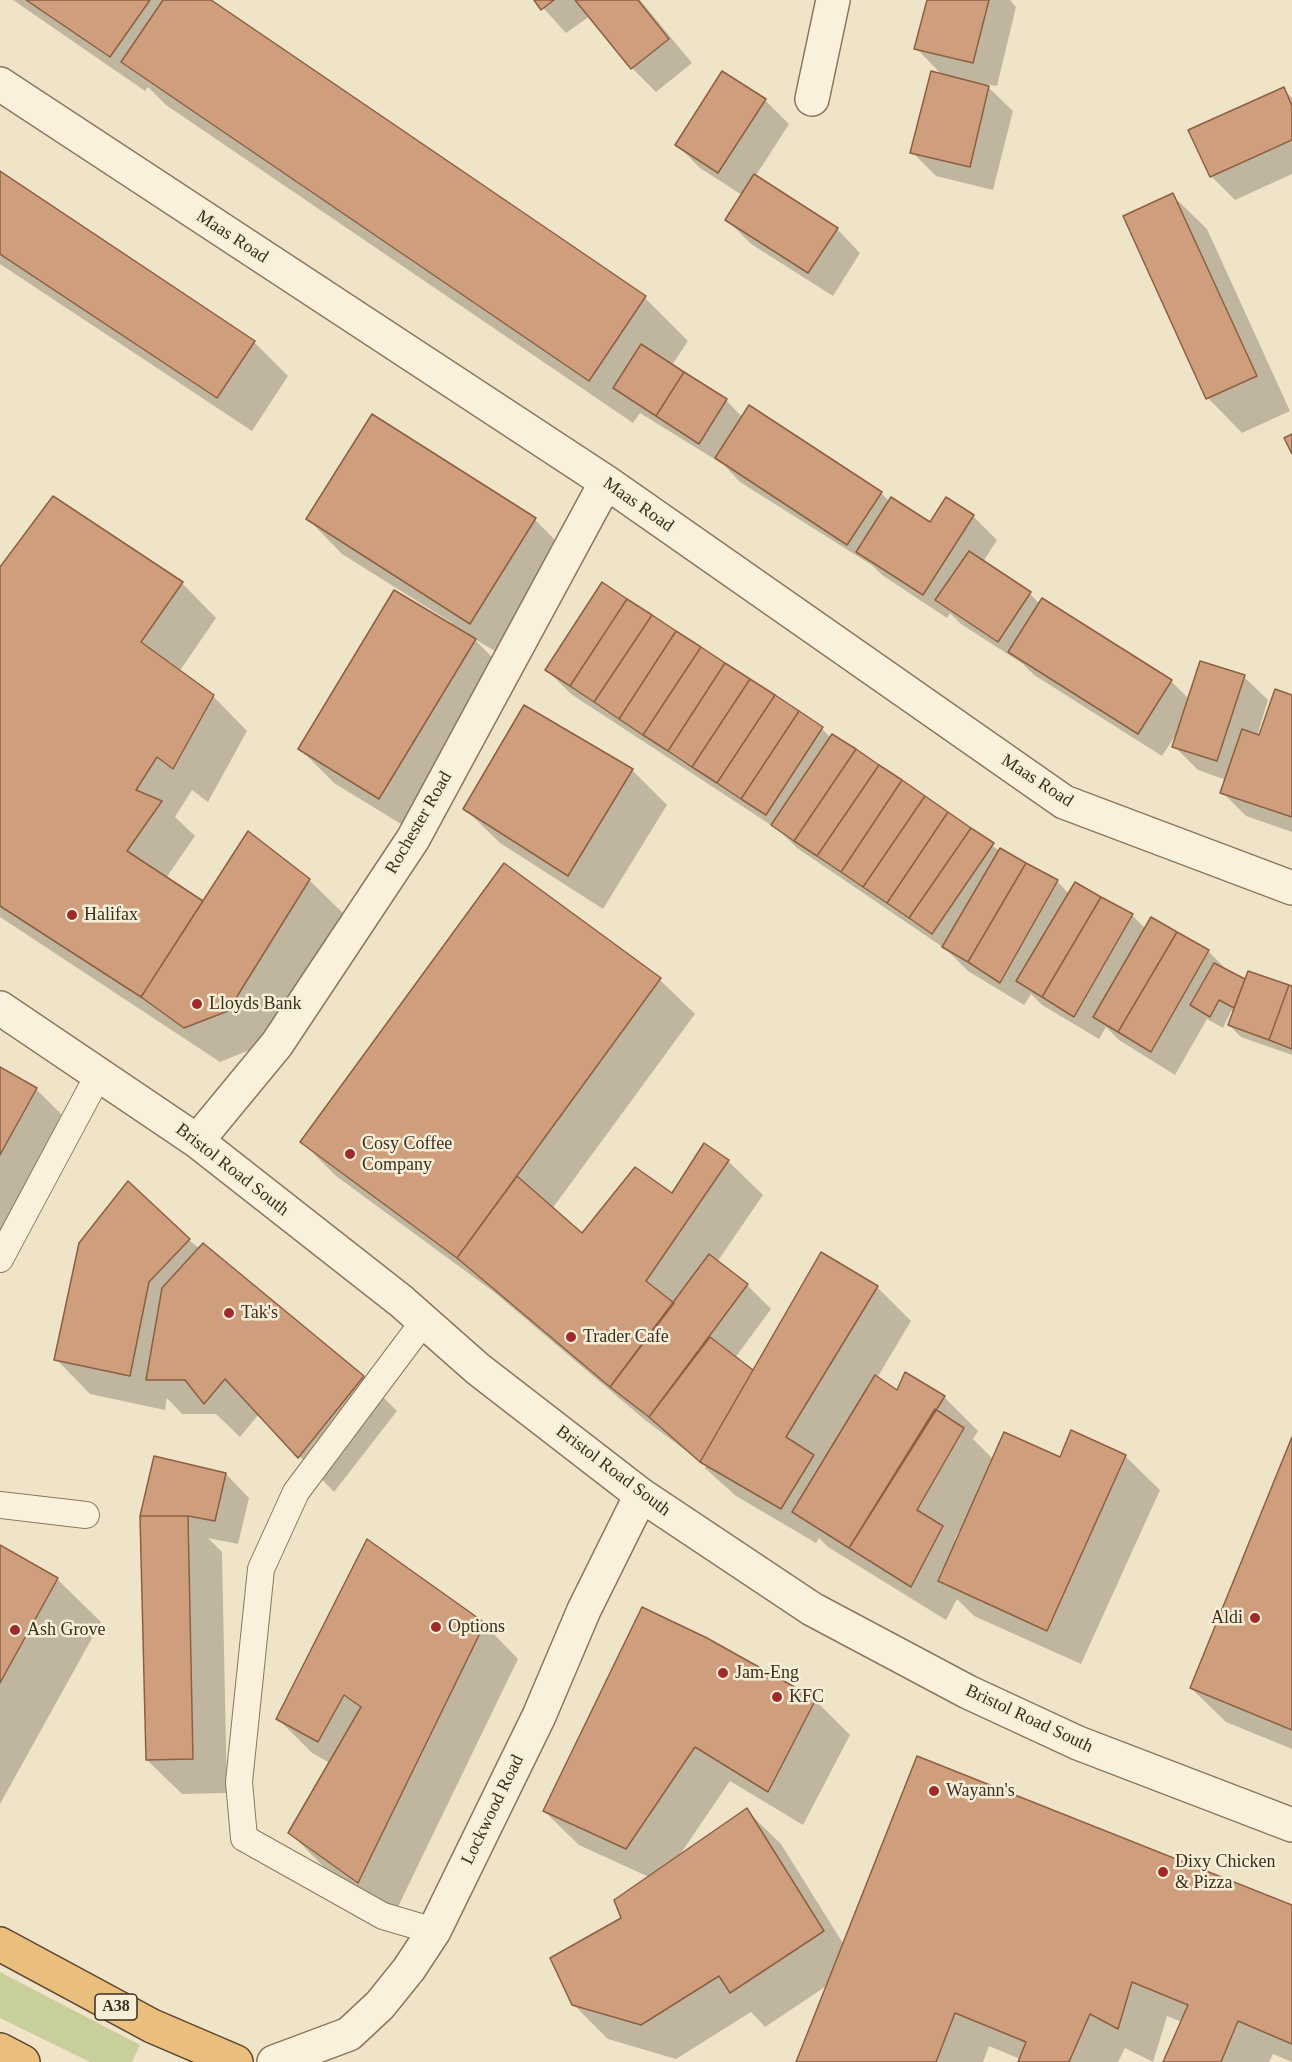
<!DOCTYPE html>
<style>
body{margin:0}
canvas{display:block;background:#f0e4c8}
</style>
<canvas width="1292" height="2062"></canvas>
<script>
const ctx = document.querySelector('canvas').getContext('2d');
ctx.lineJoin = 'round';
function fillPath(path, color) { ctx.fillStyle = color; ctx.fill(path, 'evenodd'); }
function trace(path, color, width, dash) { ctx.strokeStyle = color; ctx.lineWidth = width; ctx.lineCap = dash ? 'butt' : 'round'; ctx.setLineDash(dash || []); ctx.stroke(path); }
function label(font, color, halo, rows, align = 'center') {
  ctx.font = font + ' Georgia,serif'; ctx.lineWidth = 5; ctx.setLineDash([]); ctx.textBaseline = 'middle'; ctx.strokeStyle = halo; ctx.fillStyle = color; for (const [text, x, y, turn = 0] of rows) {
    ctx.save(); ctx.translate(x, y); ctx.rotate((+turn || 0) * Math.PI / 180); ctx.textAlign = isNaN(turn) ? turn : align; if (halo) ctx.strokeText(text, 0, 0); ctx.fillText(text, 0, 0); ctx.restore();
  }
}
fillPath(new Path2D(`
 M 0,1972 L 140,2045 L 132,2062 L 90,2062 L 0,2018 Z`), '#c9cf9b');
fillPath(new Path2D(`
 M 13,0 L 208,0 L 645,298 L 688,341 L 672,365 L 726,400 L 743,418 L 881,493 L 890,502 L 931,524 L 973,516 L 997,540 L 983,562 L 1030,594 L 1040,604 L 1171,681 L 1189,699 L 1244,677 L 1268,700 L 1257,736 L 1260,737 L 1292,697 L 1292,832 L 1246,816 L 1222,792 L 1226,780 L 1198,770 L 1174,746 L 1177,733 L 1162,756 L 1034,675 L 1023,664 L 961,624 L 950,613 L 947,618 L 882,575 L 873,566 L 740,482 L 724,465 L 640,413 L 633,423 L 166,105 L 148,87 L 145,91 Z
 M 536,0 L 640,0 L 692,63 L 656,92 L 632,68 L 590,16 L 566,33 Z
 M 928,0 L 1010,0 L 1016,7 L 997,86 L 985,84 L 1013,111 L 993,190 L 936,176 L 912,152 L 943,76 L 916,48 Z
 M 1283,89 L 1292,98 L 1292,174 L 1235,200 L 1211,176 Z
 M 765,100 L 789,124 L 755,177 L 837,229 L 860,253 L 833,296 L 751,244 L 727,220 L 742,195 L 700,168 L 677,145 Z
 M 0,173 L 254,342 L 288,376 L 252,431 L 0,264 Z
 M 1172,195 L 1207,229 L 1290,411 L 1242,433 L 1208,398 L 1125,217 Z
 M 373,416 L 535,520 L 569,554 L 505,657 L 473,638 L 510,675 L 414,832 L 334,783 L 300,749 L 452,623 L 342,554 L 308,519 Z
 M 0,569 L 182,583 L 216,618 L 179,672 L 213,696 L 247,731 L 208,802 L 192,790 L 175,817 L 195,836 L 166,878 L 203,903 L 309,880 L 344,914 L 262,1045 L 220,1062 L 0,917 Z
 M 603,585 L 822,729 L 831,738 L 833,736 L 1000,851 L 1057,881 L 1069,894 L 1132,915 L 1146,929 L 1208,951 L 1229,972 L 1246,981 L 1292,988 L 1292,1055 L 1241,1037 L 1229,1025 L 1234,1012 L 1231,1011 L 1223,1028 L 1207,1019 L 1175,1075 L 1119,1040 L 1106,1027 L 1099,1039 L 1042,1005 L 1031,994 L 1024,1005 L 968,971 L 947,950 L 797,848 L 780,831 L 571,694 L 547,670 Z
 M 524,707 L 632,770 L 667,805 L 603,909 L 500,843 L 465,809 Z
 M 504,865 L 660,980 L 695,1014 L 552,1209 L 582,1235 L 673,1196 L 728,1161 L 763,1195 L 717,1262 L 747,1285 L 771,1309 L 735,1358 L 753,1372 L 877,1287 L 911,1321 L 877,1378 L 897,1392 L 944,1397 L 978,1431 L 973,1439 L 994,1460 L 1125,1456 L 1160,1490 L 1081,1664 L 974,1616 L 957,1599 L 946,1620 L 828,1547 L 819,1538 L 816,1543 L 736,1496 L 686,1451 L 705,1468 L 707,1465 L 685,1446 L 685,1450 L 645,1420 L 494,1292 L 336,1176 L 302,1142 ZM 959,1531 L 961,1532 L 957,1542 L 955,1539 Z
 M 0,1069 L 36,1089 L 71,1124 L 0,1250 Z
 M 189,1240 L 363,1377 L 397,1411 L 334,1492 L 259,1414 L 240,1437 L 216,1414 L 182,1414 L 167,1398 L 165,1410 L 90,1394 L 56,1359 Z
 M 1292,1440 L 1292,1749 L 1226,1722 L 1191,1688 Z
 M 226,1474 L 249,1498 L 238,1544 L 208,1538 L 222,1552 L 227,1793 L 182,1794 L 147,1760 L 142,1516 Z
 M 0,1547 L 57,1579 L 101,1622 L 0,1804 Z
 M 643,1609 L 815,1700 L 850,1735 L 803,1825 L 730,1781 L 679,1856 L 746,1810 L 781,1844 L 844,1945 L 1292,1906 L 1292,2062 L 1273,2054 L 1269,2062 L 1165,2062 L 1182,2022 L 1167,2016 L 1153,2062 L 1125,2048 L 1118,2062 L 1019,2062 L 1020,2059 L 989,2046 L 983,2062 L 798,2062 L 828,1985 L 765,2027 L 751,2012 L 676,2059 L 608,2039 L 573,2004 L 649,1877 L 579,1845 L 544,1811 Z
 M 484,1624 L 518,1659 L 393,1917 L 324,1867 L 289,1832 L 330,1763 L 312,1753 L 278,1719 Z`), '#0003');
const building = new Path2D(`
 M 26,0 L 150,0 L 110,57 Z
 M 163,0 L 211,0 L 646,296 L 589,381 L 121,62 Z
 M 534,0 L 554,0 L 541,10 Z
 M 575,0 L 638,0 L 669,39 L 631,69 Z
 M 927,0 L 989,0 L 973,63 L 914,49 Z
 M 722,71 L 766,99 L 718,173 L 675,145 Z
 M 931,71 L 989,86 L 970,167 L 910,153 Z
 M 1284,87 L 1292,106 L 1292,140 L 1210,177 L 1188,130 Z
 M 0,171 L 255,341 L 217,398 L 0,254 Z
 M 754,174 L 838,228 L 808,273 L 725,220 Z
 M 1173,193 L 1257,376 L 1206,399 L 1123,216 Z
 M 641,344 L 684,372 L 656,416 L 613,388 Z
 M 684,372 L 727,399 L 699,444 L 656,416 Z
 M 749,405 L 882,492 L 847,545 L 715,458 Z
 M 372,414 L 536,518 L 470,624 L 306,519 Z
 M 1292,434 L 1292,454 L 1284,438 Z
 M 53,496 L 183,582 L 141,642 L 214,695 L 173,769 L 157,757 L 136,790 L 162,801 L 127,851 L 203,901 L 141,997 L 0,906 L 0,567 Z
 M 891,497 L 930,522 L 946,497 L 974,515 L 923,595 L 856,552 Z
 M 969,551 L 1031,592 L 998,642 L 935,600 Z
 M 602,582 L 627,599 L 570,686 L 545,670 Z
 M 394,590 L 476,639 L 379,799 L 298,749 Z
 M 1042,598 L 1172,680 L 1138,734 L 1008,652 Z
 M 627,599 L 652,615 L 594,702 L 570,686 Z
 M 652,615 L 676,631 L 619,719 L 594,702 Z
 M 676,631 L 701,647 L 643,735 L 619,719 Z
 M 701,647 L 725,663 L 668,751 L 643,735 Z
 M 1200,661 L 1245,675 L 1217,761 L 1172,747 Z
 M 725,663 L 750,679 L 692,767 L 668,751 Z
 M 750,679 L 775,695 L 717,783 L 692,767 Z
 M 1275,689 L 1292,695 L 1292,817 L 1220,793 L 1242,729 L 1259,735 Z
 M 775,695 L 799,711 L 741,799 L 717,783 Z
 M 524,705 L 633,769 L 568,876 L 463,809 Z
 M 799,711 L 823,727 L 766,815 L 741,799 Z
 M 832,734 L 856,749 L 794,841 L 771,825 Z
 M 856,749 L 879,765 L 817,856 L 794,841 Z
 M 879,765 L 902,780 L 841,872 L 817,856 Z
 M 902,780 L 925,796 L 863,887 L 841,872 Z
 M 925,796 L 948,812 L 887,903 L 863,887 Z
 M 948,812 L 971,828 L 909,918 L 887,903 Z
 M 971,828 L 994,843 L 932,934 L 909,918 Z
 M 248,831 L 310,879 L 228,1011 L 184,1028 L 141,997 Z
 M 1000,848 L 1026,863 L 968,962 L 942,947 Z
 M 504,863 L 661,978 L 457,1258 L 300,1142 Z
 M 1026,863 L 1058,880 L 1000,983 L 968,962 Z
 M 1075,882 L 1101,897 L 1042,997 L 1016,981 Z
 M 1101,897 L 1133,914 L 1074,1017 L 1042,997 Z
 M 1151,917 L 1177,932 L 1118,1032 L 1093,1017 Z
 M 1177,932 L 1209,950 L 1151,1052 L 1118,1032 Z
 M 1214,963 L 1245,979 L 1234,1008 L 1219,1000 L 1210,1017 L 1190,1005 Z
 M 1248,971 L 1289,985 L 1269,1040 L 1228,1025 Z
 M 1289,985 L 1292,986 L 1292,1049 L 1269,1040 Z
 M 0,1067 L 37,1088 L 0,1155 Z
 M 704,1143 L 729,1160 L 646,1281 L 674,1303 L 610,1387 L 457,1258 L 517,1176 L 582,1233 L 635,1167 L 672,1193 Z
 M 128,1181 L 190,1239 L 149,1282 L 130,1376 L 54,1360 L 79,1243 Z
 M 203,1243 L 364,1376 L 298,1458 L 225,1379 L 204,1404 L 185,1380 L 146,1380 L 162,1288 Z
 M 821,1252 L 878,1286 L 786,1437 L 814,1455 L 781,1509 L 700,1462 Z
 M 709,1254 L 748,1284 L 649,1417 L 610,1387 Z
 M 710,1337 L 753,1370 L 700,1462 L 649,1417 Z
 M 905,1372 L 945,1396 L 849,1548 L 792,1512 L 875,1375 L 897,1390 Z
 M 935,1409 L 964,1428 L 917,1510 L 943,1526 L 911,1587 L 849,1548 Z
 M 1071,1430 L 1126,1455 L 1047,1631 L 938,1581 L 1004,1432 L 1060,1457 Z
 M 1292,1437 L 1292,1730 L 1190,1688 Z
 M 154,1456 L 226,1473 L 215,1521 L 188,1516 L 140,1516 Z
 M 140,1516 L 188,1516 L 193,1759 L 146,1760 Z
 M 367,1539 L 485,1623 L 358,1883 L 288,1833 L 361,1707 L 344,1695 L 318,1742 L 276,1719 Z
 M 0,1545 L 58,1578 L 0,1683 Z
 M 642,1607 L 707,1638 L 816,1699 L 768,1792 L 695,1747 L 626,1849 L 543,1811 Z
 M 917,1756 L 1292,1905 L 1292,2044 L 1238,2021 L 1221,2062 L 1163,2062 L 1188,2005 L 1132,1982 L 1118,2029 L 1090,2014 L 1069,2062 L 1018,2062 L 1026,2042 L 955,2013 L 936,2062 L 796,2062 Z
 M 747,1808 L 824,1931 L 730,1993 L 719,1976 L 641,2025 L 572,2005 L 550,1958 L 621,1918 L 614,1900 Z`);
fillPath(building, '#cf9f7d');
trace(building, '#8d5f41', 1.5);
const service = new Path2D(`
 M 0,1259 L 99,1074
 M 424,1321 L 296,1492 L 261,1569 L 239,1782 L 244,1838 L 383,1916 L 434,1931
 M 0,1505 L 86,1515`);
const minor = new Path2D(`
 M 0,84 L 606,482 L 1064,802 L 1292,888
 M 812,99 L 833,0
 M 0,1008 L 197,1141 L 401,1301 L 478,1369 L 641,1495 L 812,1609 L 968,1692 L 1078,1743 L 1292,1825
 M 197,1141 L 277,1044 L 413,839 L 606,482
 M 274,2062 L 349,2034 L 380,2005 L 409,1969 L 434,1931 L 539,1716 L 584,1610 L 641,1495`);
const trunk = new Path2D(`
 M 0,1944 L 152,2026 L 236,2062
 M 0,2050 L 23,2062`);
trace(service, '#8d765c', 28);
trace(minor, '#8d765c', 36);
trace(trunk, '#5b4430', 36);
trace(service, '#faf1dc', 26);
trace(minor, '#faf1dc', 33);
trace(trunk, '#eabe7c', 33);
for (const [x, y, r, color] of [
 [72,915,6,"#9e2a2b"],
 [197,1004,6,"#9e2a2b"],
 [350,1154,6,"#9e2a2b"],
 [229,1313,6,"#9e2a2b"],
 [571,1337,6,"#9e2a2b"],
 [1255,1618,6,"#9e2a2b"],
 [436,1627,6,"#9e2a2b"],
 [15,1630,6,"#9e2a2b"],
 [723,1673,6,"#9e2a2b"],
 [777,1697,6,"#9e2a2b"],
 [934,1791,6,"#9e2a2b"],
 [1163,1872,6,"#9e2a2b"]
]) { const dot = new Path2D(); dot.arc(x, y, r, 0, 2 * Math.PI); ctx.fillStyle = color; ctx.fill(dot); trace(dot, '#f7eed8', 2); }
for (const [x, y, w] of [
 [116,2007,42]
]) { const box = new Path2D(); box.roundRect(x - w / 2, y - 13, w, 26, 4.5); ctx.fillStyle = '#f7eed8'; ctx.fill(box); trace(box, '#3d2e20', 1.5); }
label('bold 16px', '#3d2e20', null, [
 ["A38",116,2007]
]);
label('18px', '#3d2e20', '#f7eed8', [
 ["Maas Road",232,237,33],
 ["Maas Road",638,505,35],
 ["Maas Road",1037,781,33],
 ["Rochester Road",419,823,-60],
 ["Bristol Road South",232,1170,38],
 ["Bristol Road South",613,1471,37],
 ["Bristol Road South",1029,1719,25],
 ["Lockwood Road",493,1810,-64]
]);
label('18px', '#3d2e20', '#f7eed8', [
 ["Halifax",84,915],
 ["Lloyds Bank",209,1004],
 ["Cosy Coffee",362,1144],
 ["Company",362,1165],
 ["Tak's",241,1313],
 ["Trader Cafe",583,1337],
 ["Aldi",1243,1618,"right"],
 ["Options",448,1627],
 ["Ash Grove",27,1630],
 ["Jam-Eng",735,1673],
 ["KFC",789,1697],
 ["Wayann's",946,1791],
 ["Dixy Chicken",1175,1862],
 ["& Pizza",1175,1883]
], 'left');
</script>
